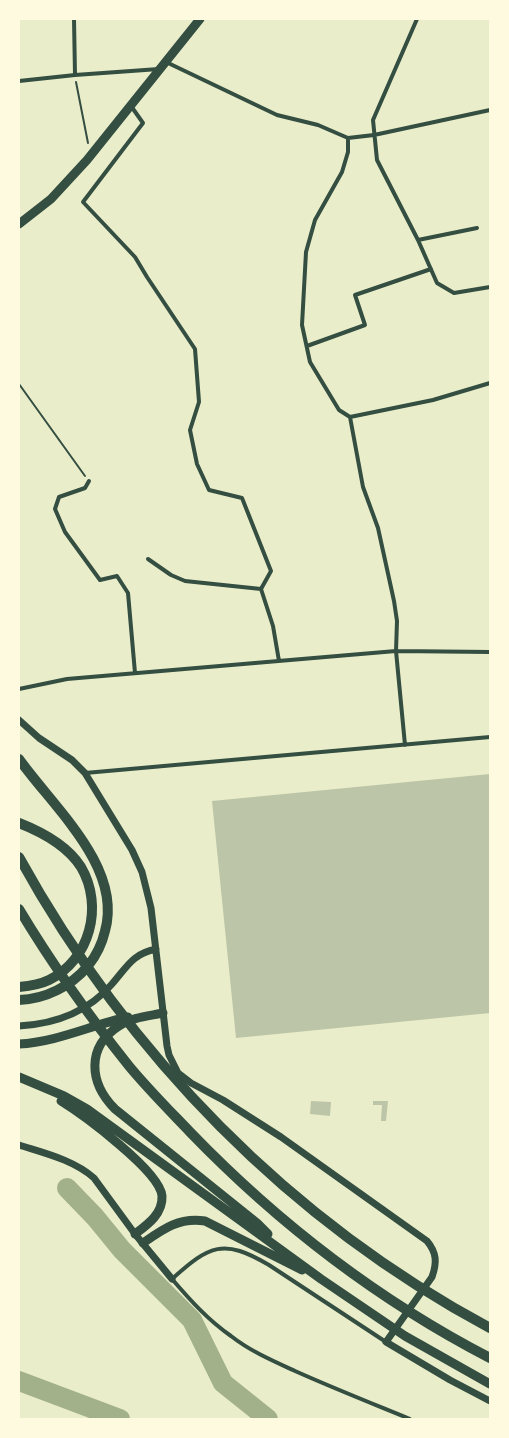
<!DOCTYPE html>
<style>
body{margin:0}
#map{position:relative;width:509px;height:1438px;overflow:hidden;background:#e9edc9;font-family:"Times New Roman",serif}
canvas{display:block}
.frame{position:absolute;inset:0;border:20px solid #fefae0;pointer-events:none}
</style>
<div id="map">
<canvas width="509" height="1438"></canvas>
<div class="frame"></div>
</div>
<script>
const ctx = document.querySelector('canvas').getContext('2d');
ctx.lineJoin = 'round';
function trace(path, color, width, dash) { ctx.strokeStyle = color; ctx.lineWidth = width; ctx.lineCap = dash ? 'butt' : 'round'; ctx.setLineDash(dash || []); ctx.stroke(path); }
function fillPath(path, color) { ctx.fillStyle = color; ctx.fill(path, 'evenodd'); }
trace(new Path2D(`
 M 67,1188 L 95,1217 L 122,1250 L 192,1320 L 223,1383 L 268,1419
 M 19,1381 L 120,1419`), '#a3b18a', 20);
fillPath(new Path2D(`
 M 490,774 L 490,1013 L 236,1038 L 212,801 Z
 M 311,1101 L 331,1102 L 330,1116 L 310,1114 Z
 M 373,1101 L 388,1101 L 386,1121 L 381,1121 L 382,1105 L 373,1105 Z`), '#bcc5a7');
trace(new Path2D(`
 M 76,82 L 88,143
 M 19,384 L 85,476`), '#344e41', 2);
trace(new Path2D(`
 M 74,19 L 75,75
 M 417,19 L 373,120 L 377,160 L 418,240 L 437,283 L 454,293 L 490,287
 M 166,62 L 277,115 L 318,125 L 348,138 L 374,135 L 490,110
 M 19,81 L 75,75 L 159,69
 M 131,106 L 143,123 L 83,202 L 135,257 L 147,277 L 195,349 L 199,402 L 190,430 L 197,464 L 209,490 L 242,498 L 271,571 L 261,589 L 273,626 L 279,661
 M 348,138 L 348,152 L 342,172 L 315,220 L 306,252 L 302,325 L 310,362 L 339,410 L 350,417 L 433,400 L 490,383
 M 418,240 L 477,228
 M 307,346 L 365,325 L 355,295 L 431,269
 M 350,417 L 363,487 L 378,528 L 394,601 L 397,621 L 396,651 L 405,745
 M 89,481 L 85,488 L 59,497 L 55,509 L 65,532 L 100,580 L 117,576 L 128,593 L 135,673
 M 148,559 L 171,575 L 185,581 L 261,589
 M 19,689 L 67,679 L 396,651 L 490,652
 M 85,773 L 490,737
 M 386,1342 L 269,1265 C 223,1238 210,1245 172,1279 C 190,1300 208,1320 231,1336 C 250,1351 273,1361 295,1371 C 333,1388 371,1403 410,1419`), '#344e41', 4);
trace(new Path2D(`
 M 19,720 L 39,738 L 72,760 L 85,773 L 132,850 L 142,872 L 151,908 L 167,1046 L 169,1055 L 178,1073 L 191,1083 L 223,1100 L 281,1137 L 427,1241 C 437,1253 437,1263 432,1277 L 386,1342 L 450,1380 L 490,1401
 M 19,1026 C 55,1024 88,1012 112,984 C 127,967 132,954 156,949
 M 19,1145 C 44,1153 74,1160 94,1178 L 135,1234 L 172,1279`), '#344e41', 7);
trace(new Path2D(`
 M 19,224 L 51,199 L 87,160 L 200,19`), '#344e41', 9);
trace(new Path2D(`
 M 163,1013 C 149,1016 132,1017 119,1026 C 86,1047 89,1083 115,1109 L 257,1223 L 268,1234
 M 19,1044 C 57,1042 91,1025 128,1017
 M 19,1077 L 64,1096 L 87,1109 L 321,1279 L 405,1336 L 490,1384
 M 61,1101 C 82,1114 160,1171 162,1196 C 163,1214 147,1225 135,1234
 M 143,1243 C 163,1229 179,1217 205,1221 L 302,1270`), '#344e41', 9);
trace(new Path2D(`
 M 19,759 C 53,807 123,867 105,931 C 102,944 96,956 88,966 C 71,986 46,999 19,1000
 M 19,823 C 42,832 67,845 81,867 C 104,906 90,960 49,980 C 39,985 29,986 19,987
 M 19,857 C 128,1055 290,1221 490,1328
 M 19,909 C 52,964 89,1016 129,1066 C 148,1089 169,1110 190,1132 C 277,1222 378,1300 490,1358`), '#344e41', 10);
</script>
